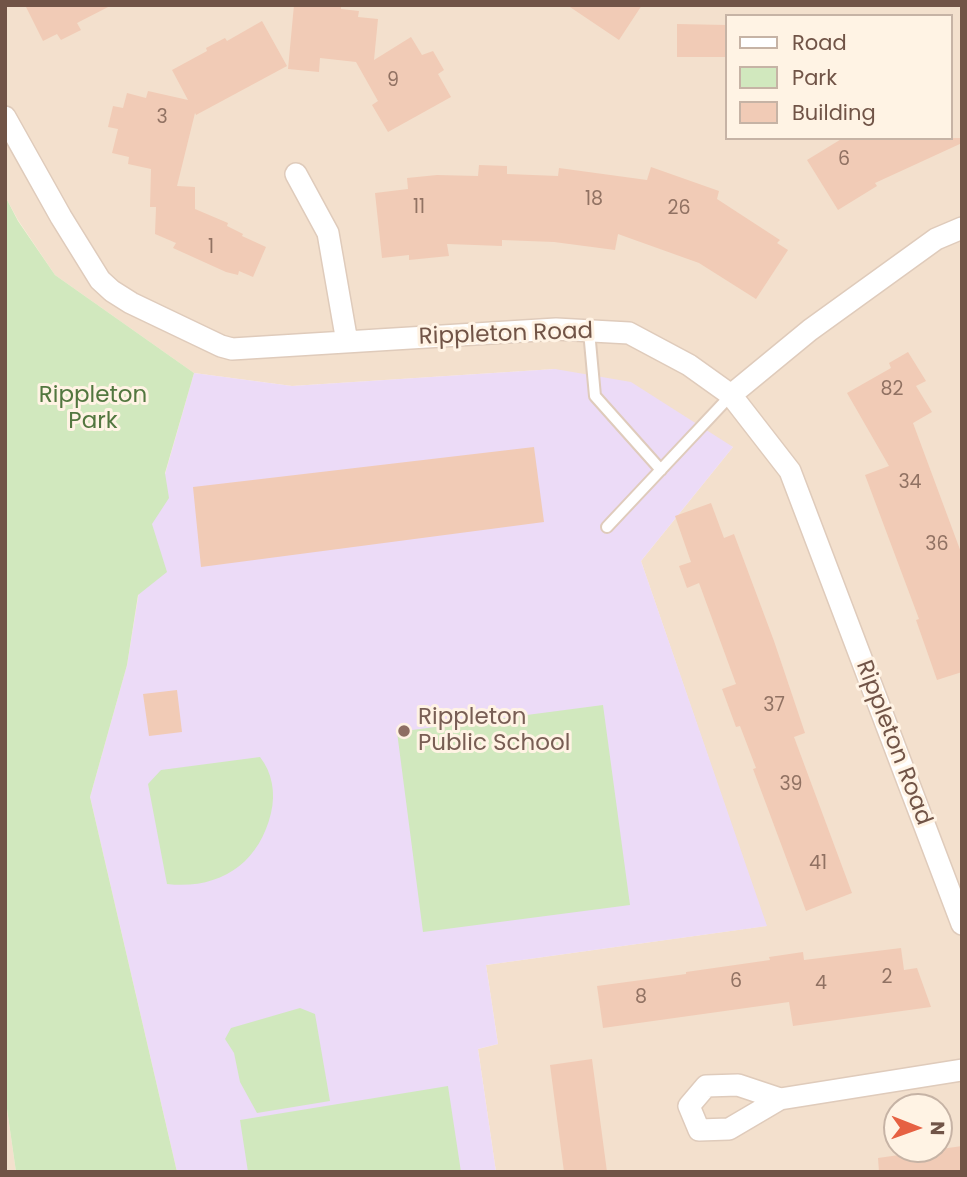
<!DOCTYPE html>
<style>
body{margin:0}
#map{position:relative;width:967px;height:1177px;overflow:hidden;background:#fcefde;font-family:Poppins,sans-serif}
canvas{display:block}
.frame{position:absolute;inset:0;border:7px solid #715447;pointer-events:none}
.legend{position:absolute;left:725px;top:14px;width:228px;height:126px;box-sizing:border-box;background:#fff3e4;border:2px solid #c6b3a5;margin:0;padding:9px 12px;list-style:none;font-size:21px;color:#715447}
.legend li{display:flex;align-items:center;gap:14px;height:35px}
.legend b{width:35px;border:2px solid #c6b3a5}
.north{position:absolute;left:883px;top:1093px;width:70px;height:70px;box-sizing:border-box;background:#fff3e4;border:2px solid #c6b3a5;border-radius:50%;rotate:91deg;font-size:19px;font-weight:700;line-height:28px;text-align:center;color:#715447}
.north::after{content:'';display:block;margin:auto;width:24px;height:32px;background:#e66143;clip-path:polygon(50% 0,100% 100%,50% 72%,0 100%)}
</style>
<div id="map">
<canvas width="967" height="1177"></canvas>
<div class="frame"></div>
<ul class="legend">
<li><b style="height:9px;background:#fff"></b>Road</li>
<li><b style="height:19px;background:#d1e8be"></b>Park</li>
<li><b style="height:19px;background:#f1cbb6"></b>Building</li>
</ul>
<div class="north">N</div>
</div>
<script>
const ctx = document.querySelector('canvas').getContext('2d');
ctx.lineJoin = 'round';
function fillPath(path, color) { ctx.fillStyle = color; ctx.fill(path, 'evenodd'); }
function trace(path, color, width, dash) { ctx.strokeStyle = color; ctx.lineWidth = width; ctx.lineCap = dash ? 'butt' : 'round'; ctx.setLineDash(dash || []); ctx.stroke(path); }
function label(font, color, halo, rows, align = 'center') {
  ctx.font = font + ' Poppins,sans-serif'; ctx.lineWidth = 6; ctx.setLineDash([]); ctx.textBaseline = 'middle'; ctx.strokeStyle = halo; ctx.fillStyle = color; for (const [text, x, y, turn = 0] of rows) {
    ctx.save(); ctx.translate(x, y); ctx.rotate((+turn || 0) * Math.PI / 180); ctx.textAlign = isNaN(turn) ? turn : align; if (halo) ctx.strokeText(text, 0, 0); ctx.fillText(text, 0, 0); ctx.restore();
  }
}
fillPath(new Path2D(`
 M 5,5 L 962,5 L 962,1172 L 496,1172 L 478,1049 L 498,1044 L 486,965 L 766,926 L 641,561 L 733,447 L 555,369 L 292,386 L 194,373 L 55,275 L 18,220 L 5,196 ZM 727,16 L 951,16 L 951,138 L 727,138 ZM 897,1107 L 939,1107 L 939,1149 L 897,1149 Z
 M 5,1095 L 16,1172 L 5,1172 Z`), '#f3e0cd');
fillPath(new Path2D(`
 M 555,369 L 631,382 L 733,447 L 641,561 L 767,926 L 486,965 L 498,1044 L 478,1049 L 496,1172 L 177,1172 L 90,797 L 127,665 L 149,530 L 194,373 L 292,386 Z`), '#ecdbf7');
fillPath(new Path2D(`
 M 5,196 L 18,221 L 55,275 L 194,373 L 165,473 L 169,498 L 152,524 L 167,572 L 138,595 L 127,665 L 90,797 L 177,1172 L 16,1172 L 5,1095 Z
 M 603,705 L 630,905 L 423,932 L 397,732 Z
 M 260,757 C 272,772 276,793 271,813 C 259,864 219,890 167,884 L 148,784 L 161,770 Z
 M 300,1008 L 315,1014 L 330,1101 L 257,1113 L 240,1082 L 234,1053 L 225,1039 L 231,1028 Z
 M 448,1086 L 461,1172 L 248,1172 L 240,1120 Z`), '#d1e8be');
fillPath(new Path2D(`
 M 25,5 L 112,5 L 77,23 L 81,30 L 61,40 L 57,34 L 43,41 Z
 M 294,5 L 341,5 L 341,9 L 359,11 L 358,17 L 378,19 L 374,60 L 411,37 L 422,55 L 433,51 L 444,70 L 438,74 L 451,97 L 388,132 L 372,105 L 378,101 L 356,62 L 320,58 L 319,72 L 288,69 Z
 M 567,5 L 642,5 L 619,40 Z
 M 262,21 L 287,66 L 196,115 L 195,113 L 177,186 L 195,187 L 195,209 L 228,223 L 227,226 L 243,234 L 242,236 L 266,247 L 253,277 L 239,271 L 238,275 L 226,272 L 173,248 L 176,243 L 155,234 L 156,207 L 150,207 L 151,169 L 128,164 L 129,157 L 112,153 L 118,129 L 108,127 L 113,106 L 123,108 L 127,93 L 146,98 L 148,91 L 188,100 L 172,70 L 207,51 L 206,48 L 225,38 L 227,41 Z
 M 677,24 L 727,25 L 727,57 L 677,57 Z
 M 843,138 L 962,138 L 962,143 L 875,183 L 877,186 L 838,210 L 807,160 Z
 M 479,165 L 507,166 L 507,174 L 558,176 L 559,168 L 647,180 L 651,167 L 719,191 L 717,199 L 780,240 L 777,243 L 788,250 L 756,299 L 699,263 L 618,234 L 615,250 L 554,242 L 502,240 L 502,246 L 447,244 L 449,256 L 409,260 L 409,255 L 382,258 L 375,193 L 408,189 L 407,178 L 437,175 L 478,176 Z
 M 908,352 L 926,381 L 916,386 L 932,412 L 913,423 L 962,555 L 962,672 L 937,680 L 916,620 L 919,619 L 865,475 L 889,466 L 847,393 L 891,368 L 889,363 Z
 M 534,447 L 544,522 L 201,567 L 193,487 Z
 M 711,503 L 724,538 L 734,534 L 774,641 L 805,733 L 794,737 L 852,893 L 806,911 L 753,769 L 756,768 L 740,726 L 736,727 L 722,689 L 736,684 L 699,583 L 687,588 L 679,566 L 691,562 L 675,516 Z
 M 177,690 L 182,732 L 149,736 L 143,694 Z
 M 901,948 L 904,970 L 917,968 L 931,1007 L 793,1026 L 789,1002 L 603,1028 L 597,986 L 686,974 L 686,972 L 770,960 L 769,957 L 803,952 L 804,960 Z
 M 592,1059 L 607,1172 L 564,1172 L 550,1065 Z
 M 962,1146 L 962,1172 L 879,1172 L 878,1158 Z`), '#f1cbb6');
const lane = new Path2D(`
 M 589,331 L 595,396 L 661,470
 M 607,527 L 731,395`);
const street = new Path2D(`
 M 5,117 L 61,217 L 100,280 L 112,291 L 131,303 L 221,346 L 232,349 L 556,329 L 629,333 L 689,365 L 731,395 L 790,471 L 962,924
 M 296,174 L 328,233 L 347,342
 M 731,395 L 810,330 L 936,239 L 962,228
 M 780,1099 L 738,1085 L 706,1086 L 689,1106 L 699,1130 L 729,1129 L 780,1099 L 962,1070`);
trace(lane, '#dfcbbb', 14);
trace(street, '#dfcbbb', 24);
trace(lane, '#fff', 10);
trace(street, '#fff', 21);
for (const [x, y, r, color] of [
 [404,731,7,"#8d6e63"]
]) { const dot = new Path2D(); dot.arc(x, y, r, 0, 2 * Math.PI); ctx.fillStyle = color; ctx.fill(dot); trace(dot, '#fff3e4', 2.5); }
label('19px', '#917263', null, [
 ["9",393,81],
 ["3",162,118],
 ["6",844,160],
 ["18",594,200],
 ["11",419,208],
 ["26",679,209],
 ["1",211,248],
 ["82",892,390],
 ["34",910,483],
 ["36",937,545],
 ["37",774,706],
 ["39",791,785],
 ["41",818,864],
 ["2",887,978],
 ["6",736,982],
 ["4",821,984],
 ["8",641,998]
]);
label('23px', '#715447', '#fff3e4', [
 ["Rippleton Road",506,335,-2],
 ["Rippleton Road",893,743,69]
]);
label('23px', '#52773f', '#fff3e4', [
 ["Rippleton",93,396],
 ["Park",93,422]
]);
label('23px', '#785e54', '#fff3e4', [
 ["Rippleton",418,718],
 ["Public School",418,744]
], 'left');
</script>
